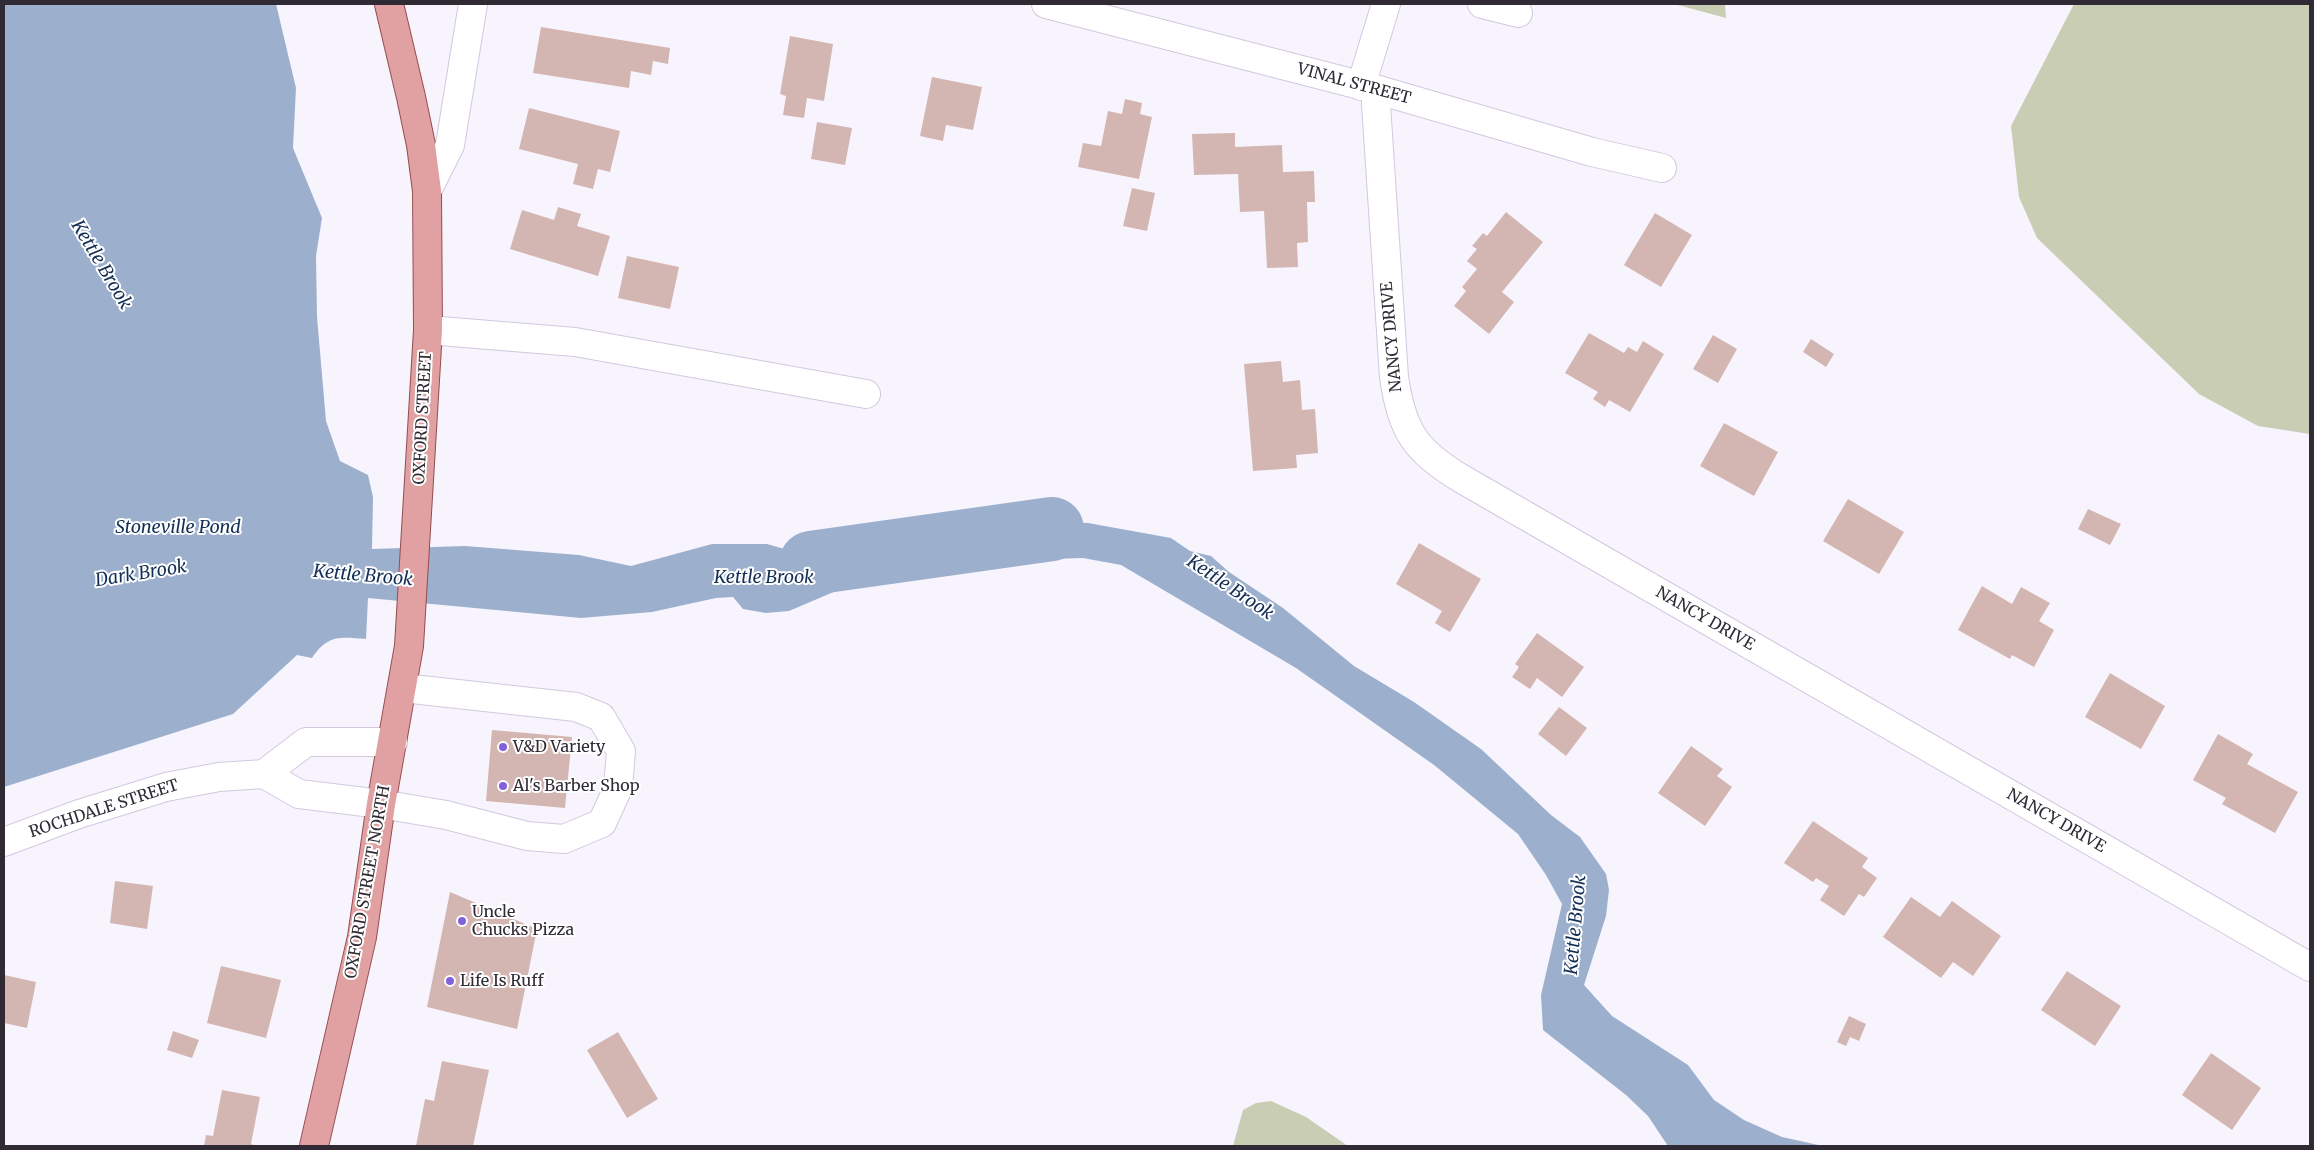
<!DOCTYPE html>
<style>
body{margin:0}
#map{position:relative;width:2314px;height:1150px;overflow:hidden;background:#f8f4fe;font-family:Merriweather,serif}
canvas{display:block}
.frame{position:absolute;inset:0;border:5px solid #2f2a33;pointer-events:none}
</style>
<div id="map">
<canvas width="2314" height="1150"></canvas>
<div class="frame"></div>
</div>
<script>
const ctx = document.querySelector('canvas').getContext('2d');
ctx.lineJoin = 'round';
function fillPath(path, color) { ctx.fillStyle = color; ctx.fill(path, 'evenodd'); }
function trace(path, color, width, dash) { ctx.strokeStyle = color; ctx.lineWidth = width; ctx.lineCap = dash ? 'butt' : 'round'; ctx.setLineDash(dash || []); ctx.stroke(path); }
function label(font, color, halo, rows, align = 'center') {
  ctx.font = font + ' Merriweather,serif'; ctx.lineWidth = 4; ctx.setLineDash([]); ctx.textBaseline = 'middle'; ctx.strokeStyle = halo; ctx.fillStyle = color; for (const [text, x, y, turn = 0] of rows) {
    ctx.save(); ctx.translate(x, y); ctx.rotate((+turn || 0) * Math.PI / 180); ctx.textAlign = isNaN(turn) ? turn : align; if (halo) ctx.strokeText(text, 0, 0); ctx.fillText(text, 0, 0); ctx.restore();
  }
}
fillPath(new Path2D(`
 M 1674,4 L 1725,4 L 1726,18 Z
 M 2074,4 L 2310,4 L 2310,434 L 2258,426 L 2199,394 L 2037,238 L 2019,197 L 2011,126 Z
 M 1271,1101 L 1306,1117 L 1348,1146 L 1233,1146 L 1243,1110 L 1256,1103 Z`), '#c8cdb3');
fillPath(new Path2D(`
 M 4,4 L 276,4 L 296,88 L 293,148 L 322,218 L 316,256 L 317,317 L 326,421 L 340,461 L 368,475 L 373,497 L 372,549 L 465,546 L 579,555 L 631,566 L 712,544 L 767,544 L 809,556 L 935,547 L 967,541 L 993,530 L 1025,521 L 1088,523 L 1171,538 L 1190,551 L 1211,556 L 1229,572 L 1283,608 L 1354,666 L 1414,702 L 1481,749 L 1551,815 L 1580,837 L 1606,874 L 1609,890 L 1606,916 L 1584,985 L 1612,1016 L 1688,1065 L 1714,1100 L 1744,1120 L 1782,1137 L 1823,1146 L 1668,1146 L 1648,1116 L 1626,1095 L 1543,1030 L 1541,995 L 1562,904 L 1546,875 L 1518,834 L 1434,765 L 1296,668 L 1121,565 L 1083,558 L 1050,559 L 1031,555 L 1002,555 L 927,572 L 879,573 L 858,577 L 843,588 L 789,611 L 766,613 L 743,609 L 733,597 L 716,598 L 652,612 L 581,618 L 368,598 L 366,639 C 340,637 328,634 312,658 L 297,655 L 233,714 L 4,787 Z`), '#9cb0ce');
trace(new Path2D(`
 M 811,563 L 1052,529`), '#9cb0ce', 64);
fillPath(new Path2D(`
 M 541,27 L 670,48 L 668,64 L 653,61 L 651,75 L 631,71 L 629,88 L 533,73 Z
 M 790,36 L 833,44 L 824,101 L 807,98 L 804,118 L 783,115 L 786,96 L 780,94 Z
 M 932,77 L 982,87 L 973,130 L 946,125 L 943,141 L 920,136 Z
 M 1125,99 L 1142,103 L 1140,114 L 1152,117 L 1139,179 L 1078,167 L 1083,143 L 1101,146 L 1108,111 L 1122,114 Z
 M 529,108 L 620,131 L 610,172 L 598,169 L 593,189 L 573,184 L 578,164 L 519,149 Z
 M 817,122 L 852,128 L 845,165 L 811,159 Z
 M 1235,133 L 1235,147 L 1282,145 L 1283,172 L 1314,171 L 1315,202 L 1307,202 L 1308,242 L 1297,243 L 1298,267 L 1267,268 L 1264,211 L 1240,212 L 1238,174 L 1194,175 L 1192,134 Z
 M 1132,188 L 1155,193 L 1147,231 L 1123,226 Z
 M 558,207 L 581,214 L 577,226 L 610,236 L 598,276 L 510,249 L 522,210 L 554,220 Z
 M 1506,212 L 1543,242 L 1502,292 L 1514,302 L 1489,334 L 1454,306 L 1466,291 L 1462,287 L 1477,269 L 1467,261 L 1477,249 L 1472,246 L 1483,233 L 1487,236 Z
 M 1655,213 L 1692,235 L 1661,287 L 1624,265 Z
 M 627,256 L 679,267 L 670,309 L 618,298 Z
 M 1589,333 L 1624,353 L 1628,347 L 1637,352 L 1643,341 L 1664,354 L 1630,412 L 1609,400 L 1605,407 L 1593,399 L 1598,392 L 1565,373 Z
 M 1713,335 L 1737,349 L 1718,383 L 1693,369 Z
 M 1811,339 L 1834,354 L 1826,367 L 1803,352 Z
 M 1281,361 L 1283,382 L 1300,380 L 1302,410 L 1315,409 L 1318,453 L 1296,455 L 1297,468 L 1253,471 L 1244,364 Z
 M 1724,423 L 1778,452 L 1754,496 L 1700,466 Z
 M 1848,499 L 1904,532 L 1879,574 L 1823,541 Z
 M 2088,509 L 2121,524 L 2110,545 L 2078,529 Z
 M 1419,543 L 1481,579 L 1450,632 L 1435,623 L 1442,611 L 1396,584 Z
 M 1982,586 L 2012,604 L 2021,587 L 2050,603 L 2039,621 L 2054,630 L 2034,667 L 2012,655 L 2010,659 L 1958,630 Z
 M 1537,633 L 1584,667 L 1562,697 L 1537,678 L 1530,689 L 1512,677 L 1519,667 L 1515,664 Z
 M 2110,673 L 2165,706 L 2141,749 L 2085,717 Z
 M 1559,707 L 1587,728 L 1566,756 L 1538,734 Z
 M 492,730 L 572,737 L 565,808 L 486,801 Z
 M 2218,734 L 2253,754 L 2247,764 L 2298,792 L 2275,833 L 2222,804 L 2226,798 L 2193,780 Z
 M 1691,746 L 1723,769 L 1717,776 L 1732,787 L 1705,826 L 1658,793 Z
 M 1813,821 L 1868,858 L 1862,867 L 1877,878 L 1864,897 L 1859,894 L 1844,916 L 1820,900 L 1829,886 L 1816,878 L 1813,882 L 1784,863 Z
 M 115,881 L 153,886 L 147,929 L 110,923 Z
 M 450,892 L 537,929 L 517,1029 L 427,1007 Z
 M 1911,897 L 1940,917 L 1952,901 L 2001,936 L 1973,976 L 1953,962 L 1941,978 L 1883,937 Z
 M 221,966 L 281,980 L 266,1038 L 207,1023 Z
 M 2067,971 L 2121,1006 L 2095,1046 L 2041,1010 Z
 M 4,975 L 36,982 L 27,1028 L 4,1023 Z
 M 1849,1016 L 1866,1024 L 1859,1041 L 1850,1037 L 1846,1046 L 1837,1042 Z
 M 173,1031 L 199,1040 L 192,1058 L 167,1050 Z
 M 618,1032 L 658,1099 L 627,1118 L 587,1050 Z
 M 2211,1053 L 2261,1088 L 2232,1130 L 2182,1095 Z
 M 442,1061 L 489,1070 L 473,1146 L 416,1146 L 425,1099 L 434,1101 Z
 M 222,1090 L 260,1097 L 251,1144 L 256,1146 L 204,1146 L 206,1135 L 213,1136 Z`), '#d3b6b2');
const minor = new Path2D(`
 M 1046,4 L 1375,89 L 1592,152 L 1662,168
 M 1482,4 L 1518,13
 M 1361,86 L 1386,4
 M 1375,89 L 1394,377 C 1402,431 1415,451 1462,479 L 2310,967
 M 427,191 L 450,145 L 473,4
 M 428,330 L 575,342 L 866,394
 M 264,774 L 299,794 L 381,804 L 446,815 L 527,836 L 564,839 L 602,823 L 618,788 L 621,751 L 601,717 L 576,707 L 403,688
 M 4,842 L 79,814 L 166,787 L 219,777 L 264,774 L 306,742 L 393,742`);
const major = new Path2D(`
 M 314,1146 L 362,937 L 381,804 L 409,646 L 428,330 L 427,191 L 421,145 L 411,97 L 389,4`);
trace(minor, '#d2c8df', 30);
trace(major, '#964d52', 30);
trace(minor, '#fff', 28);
trace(major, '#e1a0a1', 28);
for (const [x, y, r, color] of [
 [503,747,5,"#8361db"],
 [503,786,5,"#8361db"],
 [462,921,5,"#8361db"],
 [450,981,5,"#8361db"]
]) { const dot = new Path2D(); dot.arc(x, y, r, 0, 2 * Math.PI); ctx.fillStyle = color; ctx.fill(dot); trace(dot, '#fff', 2); }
label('16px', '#2f2a33', '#fff', [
 ["VINAL STREET",1354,84,15],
 ["NANCY DRIVE",1392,337,-95],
 ["OXFORD STREET",423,418,-87],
 ["NANCY DRIVE",1705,619,30],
 ["ROCHDALE STREET",104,809,-18],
 ["NANCY DRIVE",2056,821,30],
 ["OXFORD STREET NORTH",368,882,-80]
]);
label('16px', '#2f2a33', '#fff', [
 ["V&D Variety",513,747],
 ["Al's Barber Shop",513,786],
 ["Uncle",472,912],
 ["Chucks Pizza",472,930],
 ["Life Is Ruff",460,981]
], 'left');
label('italic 18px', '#142f56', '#fff', [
 ["Kettle Brook",101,265,59],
 ["Stoneville Pond",178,528],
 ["Dark Brook",141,574,-9],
 ["Kettle Brook",363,576,5],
 ["Kettle Brook",764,578],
 ["Kettle Brook",1230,588,34],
 ["Kettle Brook",1576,925,-85]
]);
</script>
